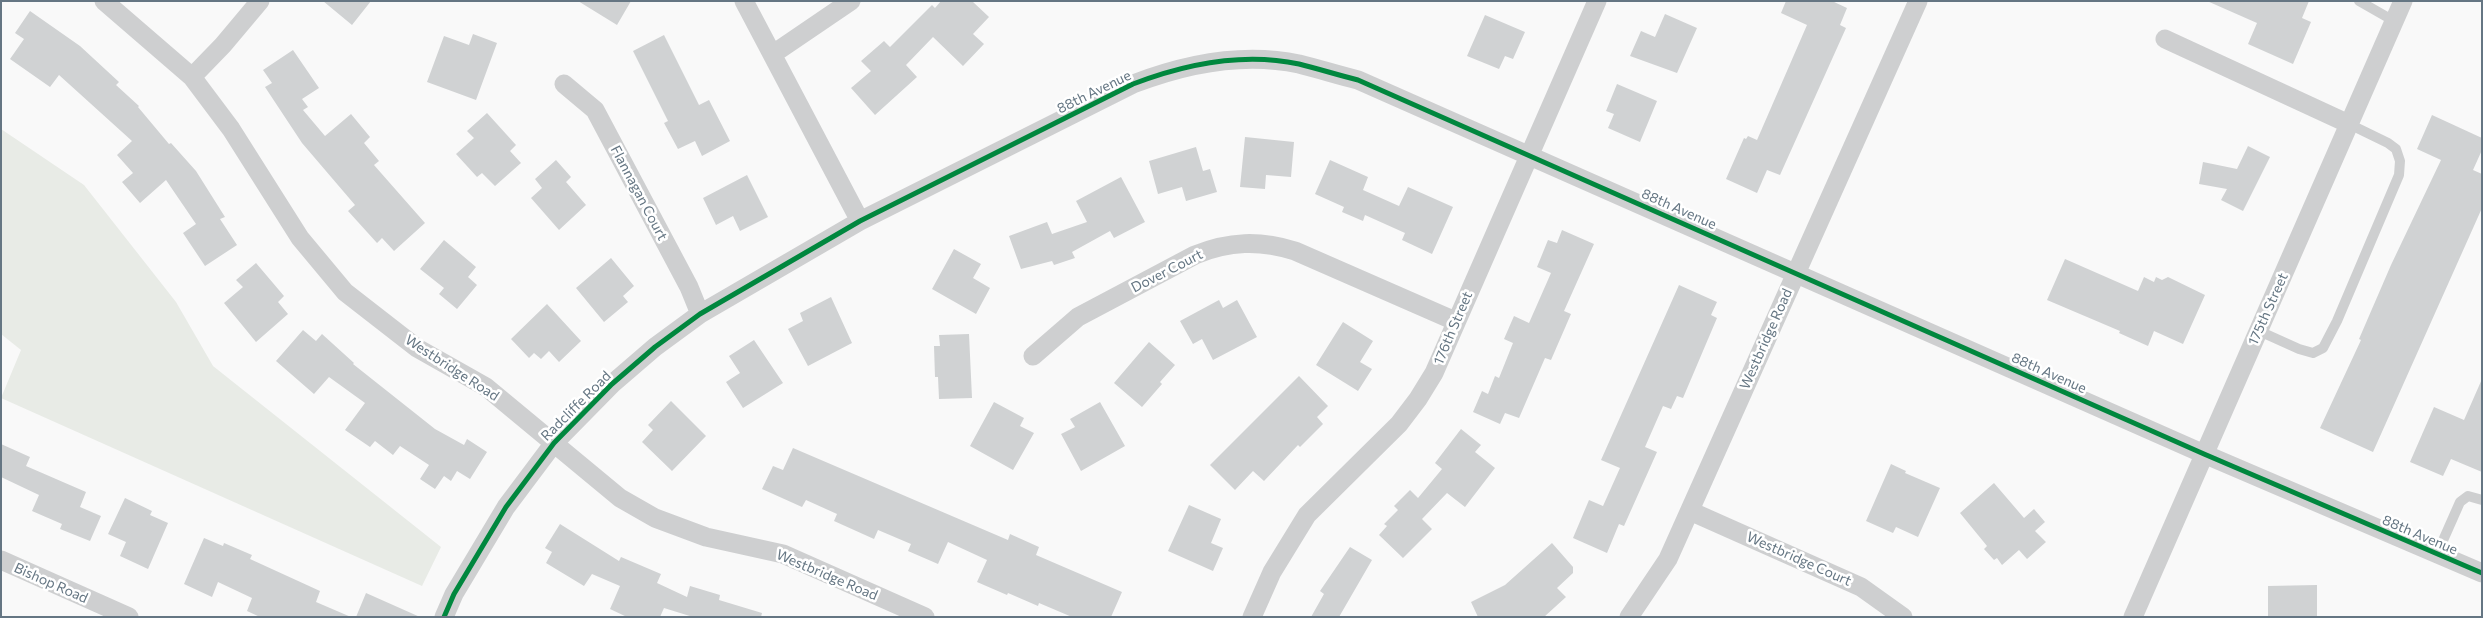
<!DOCTYPE html>
<style>
body{margin:0}
#map{position:relative;width:2483px;height:618px;overflow:hidden;background:#f9f9f9;font-family:Commissioner,sans-serif}
canvas{display:block}
.frame{position:absolute;inset:0;border:2px solid #657683;pointer-events:none}
</style>
<div id="map">
<canvas width="2483" height="618"></canvas>
<div class="frame"></div>
</div>
<script>
const ctx = document.querySelector('canvas').getContext('2d');
ctx.lineJoin = 'round';
function fillPath(path, color) { ctx.fillStyle = color; ctx.fill(path, 'evenodd'); }
function trace(path, color, width, dash) { ctx.strokeStyle = color; ctx.lineWidth = width; ctx.lineCap = dash ? 'butt' : 'round'; ctx.setLineDash(dash || []); ctx.stroke(path); }
function label(font, color, halo, rows, align = 'center') {
  ctx.font = font + ' Commissioner,sans-serif'; ctx.lineWidth = 5; ctx.setLineDash([]); ctx.textBaseline = 'middle'; ctx.strokeStyle = halo; ctx.fillStyle = color; for (const [text, x, y, turn = 0] of rows) {
    ctx.save(); ctx.translate(x, y); ctx.rotate((+turn || 0) * Math.PI / 180); ctx.textAlign = isNaN(turn) ? turn : align; if (halo) ctx.strokeText(text, 0, 0); ctx.fillText(text, 0, 0); ctx.restore();
  }
}
fillPath(new Path2D(`
 M 1,129 L 84,185 L 176,302 L 213,366 L 441,547 L 422,586 L 1,398 L 21,350 L 1,334 Z`), '#e8ebe6');
fillPath(new Path2D(`
 M 323,1 L 371,1 L 352,25 Z
 M 578,1 L 631,1 L 617,25 Z
 M 941,1 L 972,1 L 989,17 L 973,34 L 984,44 L 963,66 L 933,37 L 906,65 L 917,77 L 875,115 L 851,88 L 871,71 L 861,61 L 884,41 L 890,47 L 932,5 L 935,8 Z
 M 1786,1 L 1832,1 L 1847,8 L 1840,25 L 1846,28 L 1780,175 L 1767,170 L 1757,193 L 1726,179 L 1744,138 L 1746,139 L 1748,136 L 1757,140 L 1807,25 L 1781,13 Z
 M 2207,1 L 2309,1 L 2302,18 L 2311,22 L 2293,64 L 2248,44 L 2257,23 Z
 M 30,11 L 80,46 L 119,82 L 116,85 L 139,106 L 138,107 L 169,144 L 171,143 L 196,171 L 225,217 L 220,219 L 237,245 L 205,266 L 183,233 L 196,224 L 166,180 L 140,203 L 122,182 L 133,173 L 117,155 L 132,141 L 59,75 L 50,87 L 10,59 L 24,39 L 15,33 Z
 M 1665,14 L 1697,28 L 1677,73 L 1630,56 L 1641,31 L 1655,37 Z
 M 1485,15 L 1525,32 L 1513,59 L 1505,56 L 1499,69 L 1467,56 Z
 M 473,34 L 497,43 L 476,100 L 427,82 L 444,36 L 469,45 Z
 M 664,35 L 699,105 L 709,100 L 730,141 L 702,156 L 695,141 L 678,149 L 664,123 L 668,121 L 633,51 Z
 M 293,50 L 319,88 L 302,99 L 308,107 L 303,110 L 325,136 L 351,114 L 370,137 L 364,143 L 379,161 L 374,165 L 425,223 L 394,251 L 382,238 L 377,243 L 348,211 L 355,205 L 302,143 L 265,87 L 272,83 L 263,70 Z
 M 1617,84 L 1657,101 L 1640,142 L 1608,128 L 1614,114 L 1606,111 Z
 M 487,113 L 516,145 L 510,151 L 521,163 L 495,186 L 482,173 L 477,177 L 456,154 L 474,138 L 467,131 Z
 M 2432,115 L 2482,138 L 2482,150 L 2473,170 L 2482,174 L 2482,208 L 2373,452 L 2320,428 L 2361,340 L 2359,339 L 2391,265 L 2441,160 L 2417,149 Z
 M 1245,137 L 1294,142 L 1291,177 L 1266,175 L 1265,189 L 1240,187 Z
 M 2248,146 L 2270,157 L 2243,211 L 2221,200 L 2227,189 L 2199,184 L 2203,162 L 2237,169 Z
 M 1196,147 L 1203,171 L 1210,169 L 1217,192 L 1186,201 L 1182,187 L 1158,194 L 1149,161 Z
 M 556,160 L 571,177 L 566,182 L 586,205 L 559,230 L 531,198 L 542,188 L 535,179 Z
 M 1330,160 L 1368,177 L 1363,190 L 1399,206 L 1408,187 L 1453,207 L 1432,254 L 1402,240 L 1405,233 L 1365,215 L 1363,221 L 1342,212 L 1344,207 L 1315,194 Z
 M 747,175 L 768,217 L 740,231 L 733,216 L 716,225 L 703,198 Z
 M 1121,177 L 1145,222 L 1114,238 L 1110,231 L 1072,252 L 1075,258 L 1054,265 L 1052,261 L 1021,269 L 1009,236 L 1047,222 L 1052,234 L 1087,222 L 1076,201 Z
 M 1562,230 L 1594,244 L 1564,311 L 1571,314 L 1551,360 L 1545,358 L 1519,418 L 1505,413 L 1500,424 L 1473,412 L 1482,391 L 1488,394 L 1495,376 L 1499,378 L 1513,343 L 1504,339 L 1514,316 L 1529,323 L 1551,273 L 1537,267 L 1548,240 L 1557,243 Z
 M 444,240 L 476,267 L 468,277 L 477,285 L 457,309 L 439,294 L 444,288 L 420,269 Z
 M 954,249 L 981,264 L 973,278 L 990,288 L 976,314 L 932,289 Z
 M 611,258 L 634,286 L 623,296 L 628,302 L 604,322 L 576,288 Z
 M 2065,259 L 2138,291 L 2144,277 L 2154,282 L 2156,277 L 2162,280 L 2168,277 L 2205,295 L 2183,344 L 2154,331 L 2148,346 L 2119,333 L 2120,331 L 2047,300 Z
 M 256,263 L 284,296 L 278,302 L 288,314 L 256,342 L 224,303 L 243,287 L 236,280 Z
 M 1679,285 L 1717,302 L 1711,315 L 1717,318 L 1683,398 L 1677,396 L 1671,409 L 1663,406 L 1645,447 L 1657,452 L 1624,526 L 1619,524 L 1607,553 L 1573,538 L 1589,500 L 1603,506 L 1620,468 L 1601,460 Z
 M 831,297 L 852,343 L 808,366 L 788,329 L 803,321 L 800,313 Z
 M 1219,300 L 1223,308 L 1237,300 L 1257,337 L 1213,360 L 1202,339 L 1193,344 L 1180,321 Z
 M 547,304 L 581,341 L 559,362 L 549,351 L 541,359 L 534,353 L 529,358 L 511,339 Z
 M 1343,322 L 1373,341 L 1360,362 L 1372,369 L 1358,391 L 1316,365 Z
 M 303,330 L 316,341 L 322,334 L 354,363 L 353,364 L 435,429 L 464,445 L 467,439 L 487,452 L 470,479 L 457,471 L 451,481 L 444,476 L 435,489 L 420,479 L 429,465 L 400,446 L 393,455 L 375,441 L 370,447 L 345,430 L 365,403 L 329,377 L 314,394 L 276,361 Z
 M 969,334 L 972,398 L 939,399 L 938,377 L 935,377 L 934,346 L 940,346 L 939,335 Z
 M 754,340 L 783,383 L 743,408 L 726,382 L 740,373 L 729,356 Z
 M 1149,342 L 1175,365 L 1160,382 L 1162,384 L 1142,407 L 1114,383 Z
 M 1299,376 L 1328,406 L 1317,417 L 1323,424 L 1300,447 L 1298,445 L 1264,481 L 1253,471 L 1235,490 L 1210,465 Z
 M 2482,379 L 2482,472 L 2451,459 L 2443,476 L 2410,462 L 2434,407 L 2464,420 Z
 M 671,401 L 706,436 L 672,471 L 642,442 L 653,430 L 648,425 Z
 M 994,402 L 1024,418 L 1020,426 L 1034,433 L 1013,470 L 970,446 Z
 M 1100,402 L 1125,446 L 1081,471 L 1061,434 L 1075,427 L 1070,419 Z
 M 1461,429 L 1481,445 L 1475,452 L 1495,468 L 1465,507 L 1447,493 L 1422,519 L 1432,529 L 1403,558 L 1379,535 L 1387,526 L 1384,524 L 1398,510 L 1394,506 L 1410,490 L 1418,498 L 1442,469 L 1435,463 Z
 M 1,444 L 30,457 L 26,466 L 86,492 L 80,507 L 101,516 L 90,541 L 60,529 L 62,524 L 32,511 L 39,495 L 1,477 Z
 M 793,448 L 1008,540 L 1010,534 L 1039,547 L 1036,555 L 1122,592 L 1111,617 L 1072,617 L 1039,603 L 1038,606 L 1008,593 L 1007,595 L 977,582 L 987,560 L 948,542 L 938,564 L 908,551 L 911,544 L 878,530 L 874,539 L 834,521 L 837,514 L 806,500 L 802,507 L 762,489 L 773,466 L 783,470 Z
 M 1891,464 L 1906,471 L 1905,473 L 1940,488 L 1918,537 L 1896,527 L 1893,533 L 1866,521 Z
 M 1994,483 L 2024,518 L 2034,509 L 2045,522 L 2035,531 L 2046,542 L 2027,559 L 2019,550 L 2002,565 L 1997,558 L 1994,560 L 1984,549 L 1987,546 L 1960,513 Z
 M 125,498 L 152,511 L 150,515 L 168,523 L 148,569 L 120,556 L 126,542 L 108,534 Z
 M 1189,505 L 1221,519 L 1211,543 L 1223,548 L 1213,571 L 1168,551 Z
 M 560,524 L 619,561 L 621,557 L 661,574 L 657,583 L 687,597 L 690,586 L 720,595 L 719,600 L 762,613 L 761,617 L 693,617 L 664,608 L 660,617 L 627,617 L 610,609 L 620,586 L 592,574 L 584,586 L 546,563 L 552,552 L 545,548 Z
 M 204,538 L 223,546 L 224,543 L 252,555 L 250,559 L 320,591 L 316,602 L 351,617 L 260,617 L 247,611 L 252,598 L 218,582 L 212,597 L 184,584 Z
 M 1552,543 L 1573,567 L 1573,573 L 1557,588 L 1566,597 L 1544,617 L 1478,617 L 1471,602 L 1505,585 Z
 M 1350,547 L 1372,560 L 1339,617 L 1311,617 L 1324,594 L 1320,591 Z
 M 2317,585 L 2317,617 L 2268,617 L 2268,586 Z
 M 366,593 L 420,617 L 356,617 Z`), '#d0d2d3');
trace(new Path2D(`
 M 2359,1 L 2394,21
 M 2259,331 L 2299,349 L 2313,353 L 2323,348 L 2337,321 L 2399,175 L 2400,161 L 2396,149 L 2388,143 L 2349,124
 M 2437,554 L 2460,502 L 2468,496 L 2482,500`), '#cecfd0', 10);
trace(new Path2D(`
 M 104,1 L 192,77 L 231,129 L 300,238 L 345,292 L 417,348 L 486,387 L 620,498 L 655,518 L 706,537 L 783,554 L 925,617
 M 744,1 L 860,221
 M 2165,39 L 2349,124
 M 773,54 L 851,1
 M 192,77 L 223,45 L 260,1
 M 564,84 L 595,110 L 689,287 L 700,314
 M 1033,356 L 1078,317 L 1195,255 C 1229,241 1260,240 1295,251 L 1455,321
 M 1690,511 L 1861,587 L 1903,617
 M 1,560 L 129,617
 M 444,617 L 454,594 L 506,507 L 554,443 L 612,384 L 655,347 L 700,314 L 860,221 L 1133,84 C 1185,64 1243,52 1299,64 C 1319,69 1338,75 1358,80 L 2204,454 L 2482,573
 M 1252,617 L 1272,572 L 1307,515 L 1399,424 L 1418,399 L 1434,373 L 1597,1
 M 1629,617 L 1668,559 L 1918,1
 M 2133,617 L 2403,1`), '#cecfd0', 19);
trace(new Path2D(`
 M 444,617 L 454,594 L 506,507 L 554,443 L 612,384 L 655,347 L 700,314 L 860,221 L 1133,84 C 1185,64 1243,52 1299,64 C 1319,69 1338,75 1358,80 L 2204,454 L 2482,573`), '#00873e', 5);
label('14px', '#657683', '#fff', [
 ["88th Avenue",1094,92,-26],
 ["Flannagan Court",639,193,62],
 ["88th Avenue",1679,209,24],
 ["Dover Court",1167,271,-27],
 ["175th Street",2268,309,-66],
 ["176th Street",1453,328,-67],
 ["Westbridge Road",1766,339,-66],
 ["Westbridge Road",452,368,33],
 ["88th Avenue",2049,373,24],
 ["Radcliffe Road",576,406,-45],
 ["88th Avenue",2420,535,23],
 ["Westbridge Court",1799,559,24],
 ["Westbridge Road",827,575,23],
 ["Bishop Road",51,583,24]
]);
</script>
